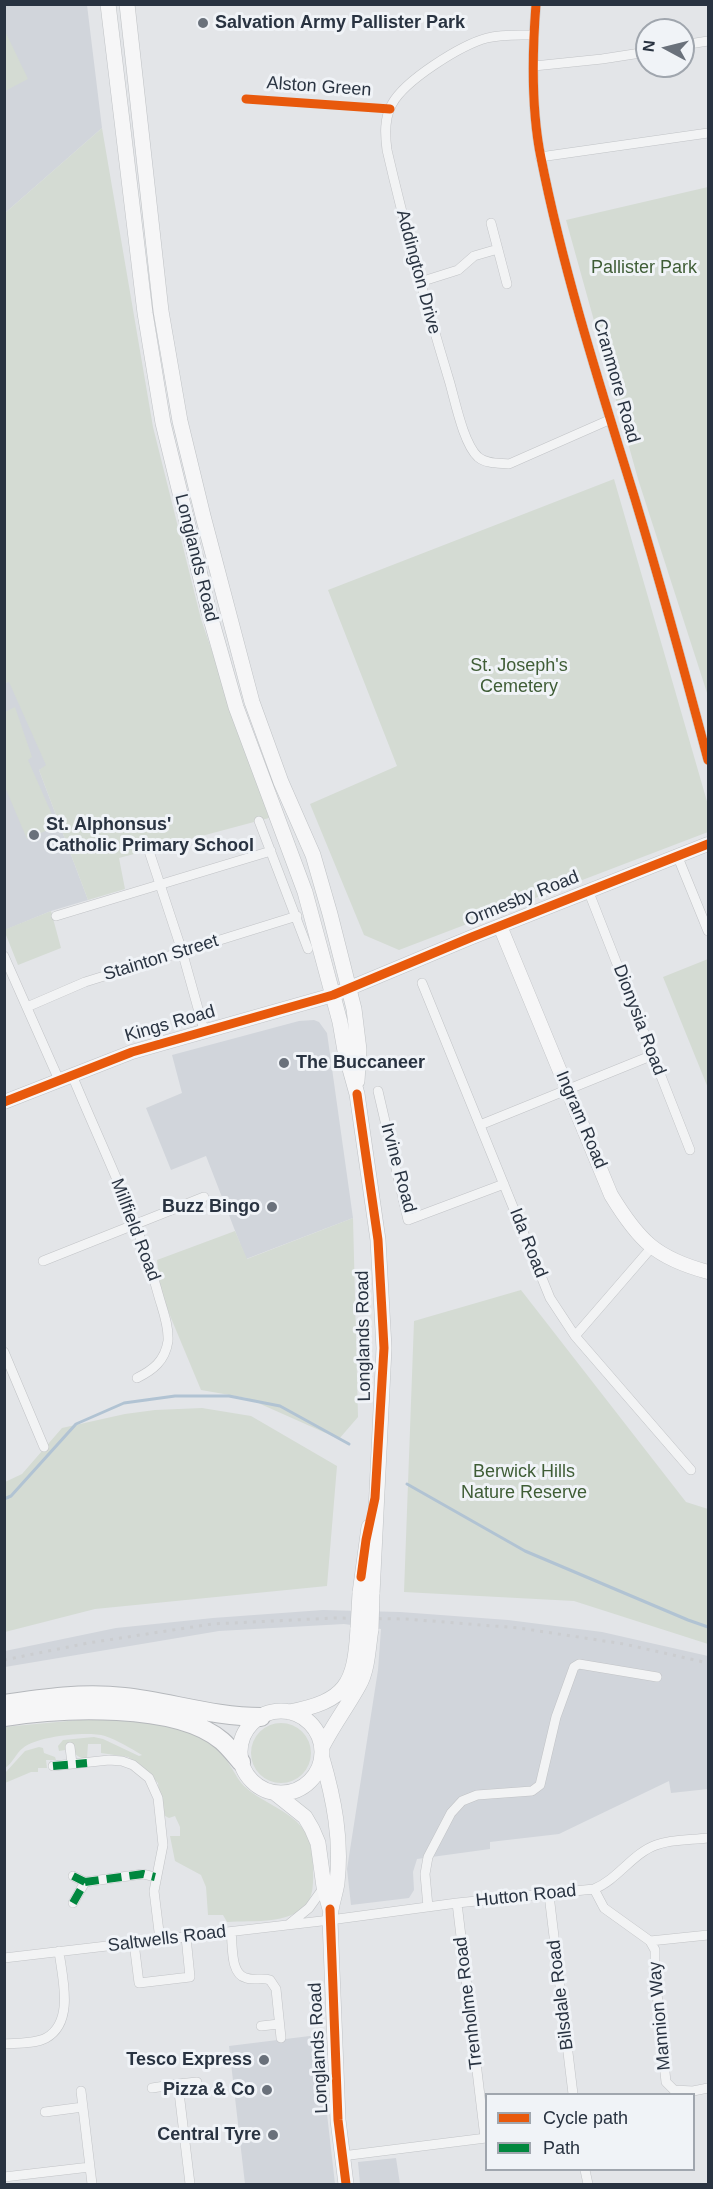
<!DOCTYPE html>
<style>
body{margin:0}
#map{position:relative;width:713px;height:2189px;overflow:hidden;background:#e3e5e8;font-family:Helvetica,sans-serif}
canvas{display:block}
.frame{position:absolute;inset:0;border:6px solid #293341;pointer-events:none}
.legend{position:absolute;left:485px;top:2093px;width:210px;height:78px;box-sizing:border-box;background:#f0f3f7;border:2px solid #a0a6ae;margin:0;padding:8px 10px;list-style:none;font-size:18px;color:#293341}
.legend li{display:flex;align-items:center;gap:12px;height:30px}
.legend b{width:30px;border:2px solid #a0a6ae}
.north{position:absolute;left:635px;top:18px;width:60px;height:60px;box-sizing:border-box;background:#f0f3f7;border:2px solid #a0a6ae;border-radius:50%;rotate:277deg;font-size:16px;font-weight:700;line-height:24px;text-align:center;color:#293341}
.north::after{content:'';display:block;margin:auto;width:21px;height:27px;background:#6a717b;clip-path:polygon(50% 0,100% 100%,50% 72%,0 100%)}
</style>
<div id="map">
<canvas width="713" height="2189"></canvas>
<div class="frame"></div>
<ul class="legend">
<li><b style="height:8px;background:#e8590c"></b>Cycle path</li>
<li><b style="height:8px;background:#00873e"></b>Path</li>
</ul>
<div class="north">N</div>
</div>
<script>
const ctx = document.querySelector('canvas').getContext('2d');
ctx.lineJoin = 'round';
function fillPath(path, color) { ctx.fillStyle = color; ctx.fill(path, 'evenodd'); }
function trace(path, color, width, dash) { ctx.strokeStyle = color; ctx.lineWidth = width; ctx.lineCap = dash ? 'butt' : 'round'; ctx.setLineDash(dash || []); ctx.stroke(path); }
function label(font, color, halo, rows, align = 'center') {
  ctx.font = font + ' Helvetica,sans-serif'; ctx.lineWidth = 6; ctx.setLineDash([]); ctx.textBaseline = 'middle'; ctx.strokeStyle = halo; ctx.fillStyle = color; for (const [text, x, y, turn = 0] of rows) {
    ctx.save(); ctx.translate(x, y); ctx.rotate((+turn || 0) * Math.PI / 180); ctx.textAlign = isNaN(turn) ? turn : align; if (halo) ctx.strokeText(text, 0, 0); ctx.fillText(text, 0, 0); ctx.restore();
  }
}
fillPath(new Path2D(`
 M 4,5 L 87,5 L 102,128 L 5,213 Z
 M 55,661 L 92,745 L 39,770 L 88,900 L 51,911 L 5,930 L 5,683 Z
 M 314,1020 L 319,1022 L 327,1033 L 353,1218 L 246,1259 L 206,1156 L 171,1170 L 146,1108 L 182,1093 L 172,1055 L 299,1021 Z
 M 323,1610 L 400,1612 L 508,1620 L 602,1632 L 708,1656 L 708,1789 L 671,1793 L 669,1781 L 559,1834 L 490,1842 L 490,1849 L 417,1859 L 413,1872 L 414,1890 L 409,1898 L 351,1905 L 347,1869 L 378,1670 L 381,1629 L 344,1624 L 219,1631 L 5,1667 L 5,1651 L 116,1628 L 213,1618 Z
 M 318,2035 L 335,2184 L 245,2184 L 229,2046 Z
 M 396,2158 L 400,2184 L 360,2184 L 358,2162 Z`), '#d1d5db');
fillPath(new Path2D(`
 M 5,31 L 28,79 L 5,91 L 4,91 Z
 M 102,128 L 153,427 L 201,619 L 269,818 L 119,858 L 125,889 L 88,900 L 39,770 L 46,765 L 9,682 L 5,683 L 5,213 Z
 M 708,187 L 708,696 L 638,479 L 566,220 Z
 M 614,479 L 708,805 L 708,832 L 399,950 L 364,935 L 310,804 L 397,766 L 328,590 Z
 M 15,707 L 32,757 L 28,760 L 57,826 L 27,839 L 5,787 L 5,712 Z
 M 51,911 L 61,948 L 18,965 L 4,930 Z
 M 708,959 L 708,1088 L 663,977 Z
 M 353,1218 L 358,1417 L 339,1439 L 247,1398 L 201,1390 L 161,1294 L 157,1260 L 235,1231 L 247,1259 Z
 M 521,1290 L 686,1502 L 708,1509 L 708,1644 L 574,1601 L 404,1592 L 414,1321 Z
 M 202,1408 L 251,1416 L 337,1466 L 327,1586 L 95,1609 L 5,1632 L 5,1482 L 22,1474 L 62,1428 L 125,1414 L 155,1410 Z
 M 100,1718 C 133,1721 174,1721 202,1738 C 214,1745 224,1755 231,1767 C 235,1773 238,1780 244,1786 C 259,1800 280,1807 296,1821 C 309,1833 313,1850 313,1867 C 313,1876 314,1889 310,1898 C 298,1926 252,1920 227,1922 L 223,1915 L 208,1915 L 206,1887 L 201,1875 L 175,1861 L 170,1836 L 180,1836 L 180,1827 L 175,1816 L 169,1818 L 161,1814 L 158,1783 L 140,1765 L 128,1757 L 101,1753 L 101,1744 L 88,1744 L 87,1758 C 78,1760 73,1751 66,1745 L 65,1750 L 59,1751 L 58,1746 L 63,1740 L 94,1737 L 103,1739 L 139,1756 L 142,1755 C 132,1749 117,1740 105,1736 C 87,1731 38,1736 23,1748 C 16,1753 13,1763 5,1768 L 4,1727 Z
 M251 1753a30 30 0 1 1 60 0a30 30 0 1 1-60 0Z
 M 39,1747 L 43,1748 L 44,1753 L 55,1757 L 56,1760 L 46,1760 L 47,1768 L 38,1768 L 38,1772 L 31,1772 L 5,1783 L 5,1773 L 25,1751 Z`), '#d4dbd3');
trace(new Path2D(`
 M 407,1484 L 525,1551 L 688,1620 L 708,1627
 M 4,1499 L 11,1496 L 76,1424 L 124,1403 L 175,1396 L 229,1396 L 280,1406 L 349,1444`), '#b1c3d3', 3);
const street = new Path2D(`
 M 536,4 C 532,55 531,109 541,158 C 564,274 600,386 635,499 C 661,585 685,673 708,760
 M 534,35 C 519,35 502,34 487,38 C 461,45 405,80 392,104 C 384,118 385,135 387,150 C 405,228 426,304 449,380 C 455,400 463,443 478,457 C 486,464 499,463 509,464 L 609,420
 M 683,45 L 708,41
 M 534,66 L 602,59 L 647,52
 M 540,157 L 708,133
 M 491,223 L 507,284
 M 420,282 L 458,270 L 474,256 L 498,249
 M 259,821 L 308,949
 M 147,845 L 182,951 L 204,1030
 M 677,855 L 708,931
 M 588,890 L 690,1150
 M 56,916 L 271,851
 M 4,956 L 59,1080
 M 422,983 L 550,1298 L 575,1336 L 691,1470
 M 27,1007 L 85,982 L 297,916
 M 72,1075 C 102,1148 139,1221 159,1297 C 163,1311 169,1326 168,1341 C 165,1361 153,1370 137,1378
 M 378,1091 L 408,1220 L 504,1184
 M 480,1125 L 653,1055
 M 43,1261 L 204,1197
 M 575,1336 L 652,1247
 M 4,1352 L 44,1447
 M 70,1747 L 72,1764
 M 53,1766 L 109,1760 L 122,1761 L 133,1765 L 149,1778 L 158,1798 L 163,1845 L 154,1891 L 160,1940
 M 73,1876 L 85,1882
 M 594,1889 L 604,1908 L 650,1941 L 708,1935
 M 549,1895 L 573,2094
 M 73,1903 L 85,1882 L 143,1874 L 155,1877
 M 457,1903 L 485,2138
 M 428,1907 L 425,1874 L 428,1857 L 451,1813 L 462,1801 L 477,1795 L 532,1791 L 540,1785 L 556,1717 L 574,1667 L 579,1664 L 657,1677
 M 288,1925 L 309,1908 L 324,1887
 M 231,1932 C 233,1945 230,1974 246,1978 C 254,1981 262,1977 270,1980 L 276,1989 L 281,2038
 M 650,1941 L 655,1950 L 655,1974 L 666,2082 L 674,2090 L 693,2091 L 708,2088
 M 134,1943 L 139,1983 L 190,1977 L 186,1937
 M 4,1958 L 330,1920 L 457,1903 L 594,1889 C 617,1880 633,1853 656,1845 C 672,1839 692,1840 708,1838
 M 261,2026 L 279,2024
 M 4,2044 C 17,2043 35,2044 46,2038 C 75,2022 62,1977 59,1951
 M 178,2084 L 197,2082
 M 152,2088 L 178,2084 L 190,2184
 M 81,2091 L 92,2184
 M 45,2112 L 83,2107
 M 342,2156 L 486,2138
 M 585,2170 L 588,2184
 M 4,2177 L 90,2167`);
const secondary = new Path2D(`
 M 500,926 L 611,1195 C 639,1241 656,1258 708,1272
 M 4,1102 L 132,1052 L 333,995 L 472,937 L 708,844`);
const primary = new Path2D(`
 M 108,4 L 145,313 L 163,423 L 209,612 L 236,707 L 305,892 L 340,1022 L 345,1051 L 357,1094 L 378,1240 L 384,1348 L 372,1594
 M 127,4 L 161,311 L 180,421 L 203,516 L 252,702 L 281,782 L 313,855 L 330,914 L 354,1009 L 359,1050 L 357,1081
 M 360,1593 L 369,1527
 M240 1752a41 41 0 1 1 82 0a41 41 0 1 1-82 0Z
 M 289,1712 C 346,1701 355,1685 358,1628
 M 322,1747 C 333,1725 347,1707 359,1685 C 368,1669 368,1647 371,1629
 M 322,1758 C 334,1799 342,1840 337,1883 C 335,1896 330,1907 330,1920 L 338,2120 L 346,2184
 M 275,1793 L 305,1817 L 312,1829 L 318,1843 L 324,1887 L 330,1909`);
const highway = new Path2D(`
 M 4,1704 C 43,1698 85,1692 124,1697 C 170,1702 214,1717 261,1717
 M 4,1717 C 61,1708 176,1702 222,1741 C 229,1747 235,1755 241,1762`);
trace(street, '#c1c3c6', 10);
trace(secondary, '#c1c3c6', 15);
trace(primary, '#bfc2c5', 16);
trace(highway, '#b5b8bc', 20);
trace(street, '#f2f3f4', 9);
trace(secondary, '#f6f6f7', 14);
trace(primary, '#f6f6f7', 15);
trace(highway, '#f6f6f7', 18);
trace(new Path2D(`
 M 4,1660 L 88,1643 L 212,1624 L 334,1618 L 406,1619 L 519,1628 L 624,1644 L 708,1663`), '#cbcdd0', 3, [3, 6]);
const primaryBridge = new Path2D(`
 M 358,1628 L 360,1593
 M 371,1629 L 372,1594`);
trace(primaryBridge, '#bfc2c5', 16, []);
trace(primaryBridge, '#f6f6f7', 15);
trace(new Path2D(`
 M 53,1766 L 87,1763
 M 73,1876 L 85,1882
 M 73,1903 L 85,1882 L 143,1874 L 155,1877`), '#00873e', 8, [15, 8]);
trace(new Path2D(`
 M 536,4 C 532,55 531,109 541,158 C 564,274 600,386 635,499 C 661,585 685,673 708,760
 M 246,99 L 390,109
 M 357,1094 L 378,1240 L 384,1348 L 375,1498 L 366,1540 L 361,1577
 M 4,1102 L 132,1052 L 333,995 L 472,937 L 708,844
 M 330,1909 L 338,2120 L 346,2184`), '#e8590c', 9);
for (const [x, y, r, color] of [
 [203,23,6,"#6a717b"],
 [34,835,6,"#6a717b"],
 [284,1063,6,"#6a717b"],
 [272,1207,6,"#6a717b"],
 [264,2060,6,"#6a717b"],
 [267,2090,6,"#6a717b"],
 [273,2135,6,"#6a717b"]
]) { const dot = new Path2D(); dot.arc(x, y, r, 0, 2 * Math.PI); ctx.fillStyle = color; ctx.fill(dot); trace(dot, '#f0f3f7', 2); }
label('bold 18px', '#293341', '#f0f3f7', [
 ["Salvation Army Pallister Park",215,23,"left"],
 ["St. Alphonsus'",46,825,"left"],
 ["Catholic Primary School",46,846,"left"],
 ["The Buccaneer",296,1063,"left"],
 ["Buzz Bingo",260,1207],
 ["Tesco Express",252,2060],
 ["Pizza & Co",255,2090],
 ["Central Tyre",261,2135]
], 'right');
label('18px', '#293341', '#f0f3f7', [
 ["Alston Green",319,87,4],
 ["Addington Drive",418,272,75],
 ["Cranmore Road",616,381,74],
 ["Longlands Road",196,558,76],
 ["Ormesby Road",522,899,-22],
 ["Stainton Street",161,958,-17],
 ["Dionysia Road",639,1020,69],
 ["Kings Road",170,1024,-16],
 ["Ingram Road",581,1120,67],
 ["Irvine Road",398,1168,75],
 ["Millfield Road",135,1230,69],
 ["Ida Road",528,1243,68],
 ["Longlands Road",364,1336,-91],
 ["Hutton Road",526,1896,-6],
 ["Saltwells Road",167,1939,-7],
 ["Bilsdale Road",561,1995,-97],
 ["Trenholme Road",469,2003,-97],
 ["Mannion Way",660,2016,-95],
 ["Longlands Road",319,2048,-93]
]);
label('18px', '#3f5d36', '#f0f3f7', [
 ["Pallister Park",644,268],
 ["St. Joseph's",519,666],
 ["Cemetery",519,687],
 ["Berwick Hills",524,1472],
 ["Nature Reserve",524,1493]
]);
</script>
